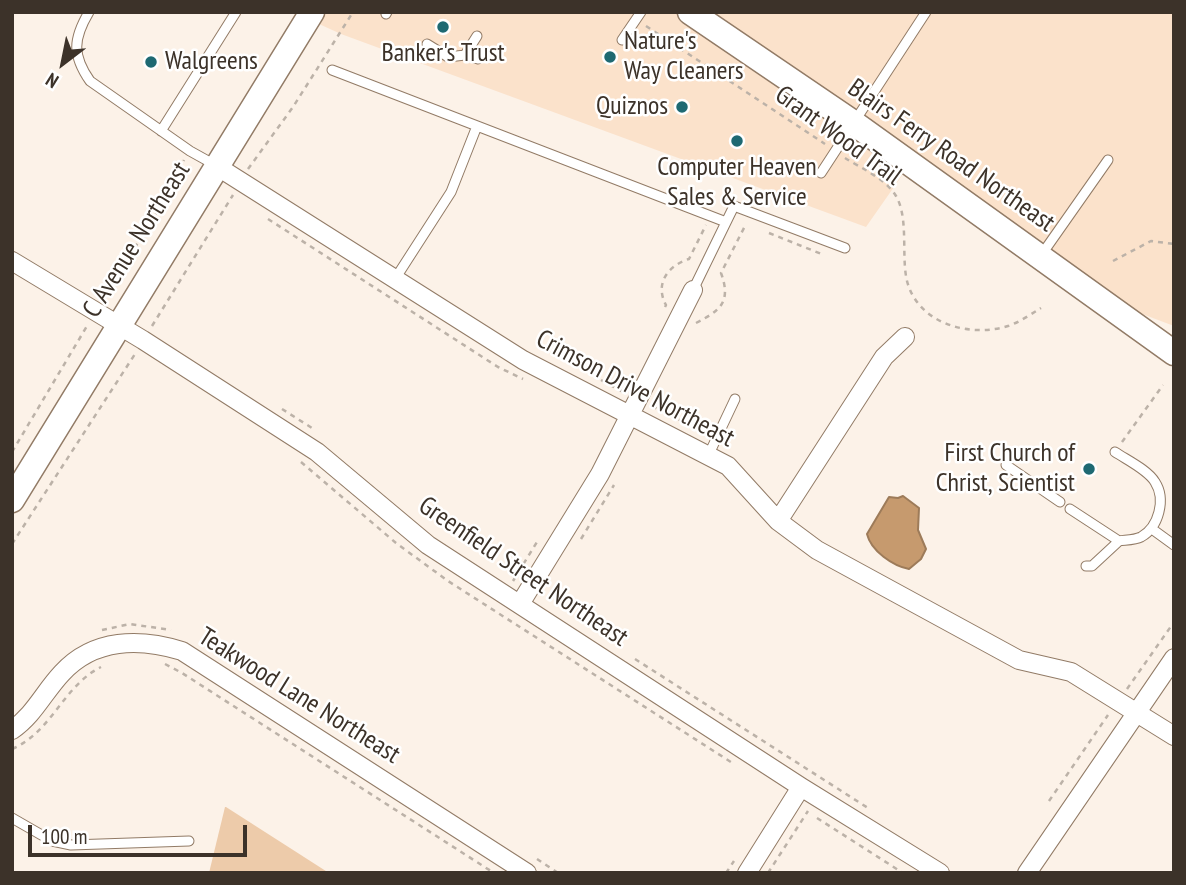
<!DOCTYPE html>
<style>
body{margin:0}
#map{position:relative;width:1186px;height:885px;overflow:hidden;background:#fcf2e8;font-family:"PT Sans Narrow",sans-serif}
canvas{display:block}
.frame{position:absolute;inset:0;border:14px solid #3c3229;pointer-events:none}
.north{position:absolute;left:28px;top:28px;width:70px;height:70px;-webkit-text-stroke:5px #fff;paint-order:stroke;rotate:212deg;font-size:19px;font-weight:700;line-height:28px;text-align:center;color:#3c3229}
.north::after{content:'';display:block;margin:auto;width:24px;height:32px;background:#3c3229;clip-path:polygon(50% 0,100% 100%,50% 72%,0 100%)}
.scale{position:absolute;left:28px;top:825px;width:219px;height:32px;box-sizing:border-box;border:4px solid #3c3229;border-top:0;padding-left:9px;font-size:21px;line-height:24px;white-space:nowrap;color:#3c3229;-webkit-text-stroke:5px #fff;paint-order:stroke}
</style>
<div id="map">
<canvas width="1186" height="885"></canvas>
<div class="frame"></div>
<div class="north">N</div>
<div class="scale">100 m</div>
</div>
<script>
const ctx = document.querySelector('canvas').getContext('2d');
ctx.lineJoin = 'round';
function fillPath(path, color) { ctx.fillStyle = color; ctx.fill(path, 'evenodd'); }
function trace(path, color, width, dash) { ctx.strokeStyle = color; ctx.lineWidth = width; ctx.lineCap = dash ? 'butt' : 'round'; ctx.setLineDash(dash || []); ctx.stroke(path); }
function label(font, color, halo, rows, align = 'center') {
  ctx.font = font + ' "PT Sans Narrow",sans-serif'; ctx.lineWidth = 5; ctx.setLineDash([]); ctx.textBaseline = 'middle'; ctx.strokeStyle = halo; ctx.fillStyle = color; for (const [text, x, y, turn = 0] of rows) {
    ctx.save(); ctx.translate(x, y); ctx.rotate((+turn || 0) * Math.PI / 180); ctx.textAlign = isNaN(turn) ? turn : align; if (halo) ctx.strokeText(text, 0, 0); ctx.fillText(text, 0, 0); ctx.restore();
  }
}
fillPath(new Path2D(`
 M 312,12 L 1174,12 L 1174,326 L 1100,298 L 910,164 L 866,227 L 341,34 L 308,19 Z`), '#fbe2cb');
fillPath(new Path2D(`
 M 225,807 L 226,807 L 329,873 L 209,873 Z`), '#edcbaa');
const water = new Path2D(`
 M 903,496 L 919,508 L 918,530 L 926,549 L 921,559 L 909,569 C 893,566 871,551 867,534 L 889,497 L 898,498 Z`);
fillPath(water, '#c69a6e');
trace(water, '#9d7b59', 2);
const lane = new Path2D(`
 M 89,12 C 73,39 72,55 90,81 L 190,151 L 217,166
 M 386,14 L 387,12
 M 622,40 L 641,12
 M 427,44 L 448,57 L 465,55 L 477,36
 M 465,55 L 478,59
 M 332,70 L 726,222
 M 161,131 L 236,12
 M 821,173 L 926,12
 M 1042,254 L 1108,160
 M 395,279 L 451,192 L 477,126
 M 693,290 L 734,206 L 845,248
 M 709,454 L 735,399
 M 1006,465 L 1060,502
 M 1070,509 L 1119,541 C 1126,540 1135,540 1141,537 C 1159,527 1166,499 1155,482 C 1148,470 1127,460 1115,452
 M 1152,529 L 1174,545
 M 1086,566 L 1092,566 L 1119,541
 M 12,818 L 52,841 L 71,845 L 189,841`);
const street = new Path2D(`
 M 218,167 L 523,360 L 728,466 L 778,521 L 817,550 L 1019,660 L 1071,672 L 1174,736
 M 12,261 L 143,340 L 317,452 L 428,545 L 801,787 L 940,873
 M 778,521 L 884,357 L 905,337
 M 520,604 L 600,474 L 693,290
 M 12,730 C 34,715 44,692 62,673 C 94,638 140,638 182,651 L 527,873
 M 747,873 L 801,787
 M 1027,873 L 1174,658`);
const secondary = new Path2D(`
 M 690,12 L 855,124 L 1174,353
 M 12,500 L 312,12`);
trace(lane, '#927b66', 11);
trace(street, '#927b66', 20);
trace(secondary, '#927b66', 27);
trace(new Path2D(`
 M 646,26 L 825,144
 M 845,158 C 861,168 886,179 896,196 C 909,218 901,256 907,281 C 918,324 970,338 1008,326 C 1020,322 1031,314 1041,308
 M 248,169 L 293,107 L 353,12
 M 268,219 L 498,367 L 523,379
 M 769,233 L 824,255
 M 1113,261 L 1151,241 L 1174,244
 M 103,299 L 170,191 L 184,160
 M 665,307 L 666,305 C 654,283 669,265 689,259 L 706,225
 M 696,323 C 719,311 732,303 721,273 L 746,224
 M 152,326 L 233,195
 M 601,380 L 623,392
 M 652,406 L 705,433
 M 282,409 L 312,428
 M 1122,442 L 1163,385
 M 12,452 L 87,326
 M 301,462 L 396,543 L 448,581 L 734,764
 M 581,539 L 614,485
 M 12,544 L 135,354
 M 513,581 L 537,542
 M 102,630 L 130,624 L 171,630
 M 635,659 L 868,808
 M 165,664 L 182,673 L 494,873
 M 1127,689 L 1174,622
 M 12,749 C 52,732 63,686 101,667
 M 1049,801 L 1108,715
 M 817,818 L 903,873
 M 537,859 L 558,873
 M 726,873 L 734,861
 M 768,873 L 808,811`), '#bcb2a8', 2.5, [5, 5]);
trace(lane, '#fff', 9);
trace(street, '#fff', 18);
trace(secondary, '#fff', 24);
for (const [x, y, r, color] of [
 [443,27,7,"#1e6972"],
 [610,57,7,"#1e6972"],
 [151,62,7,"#1e6972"],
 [682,107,7,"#1e6972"],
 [737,141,7,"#1e6972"],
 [1089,469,7,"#1e6972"]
]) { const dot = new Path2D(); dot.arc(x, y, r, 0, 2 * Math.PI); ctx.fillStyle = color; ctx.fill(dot); trace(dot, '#fff', 2.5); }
label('26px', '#3c3229', '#fff', [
 ["Nature's",624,42],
 ["Way Cleaners",624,72],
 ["Banker's Trust",443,54,"center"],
 ["Walgreens",165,62],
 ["Quiznos",668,107,"right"],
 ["Computer Heaven",737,168,"center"],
 ["Sales & Service",737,198,"center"],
 ["First Church of",1075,454,"right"],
 ["Christ, Scientist",1075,484,"right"]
], 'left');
label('26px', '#3c3229', '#fff', [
 ["Grant Wood Trail",838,136,36],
 ["Blairs Ferry Road Northeast",951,156,35],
 ["C Avenue Northeast",137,240,-58],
 ["Crimson Drive Northeast",635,389,28],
 ["Greenfield Street Northeast",523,572,34],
 ["Teakwood Lane Northeast",299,696,32]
]);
</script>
